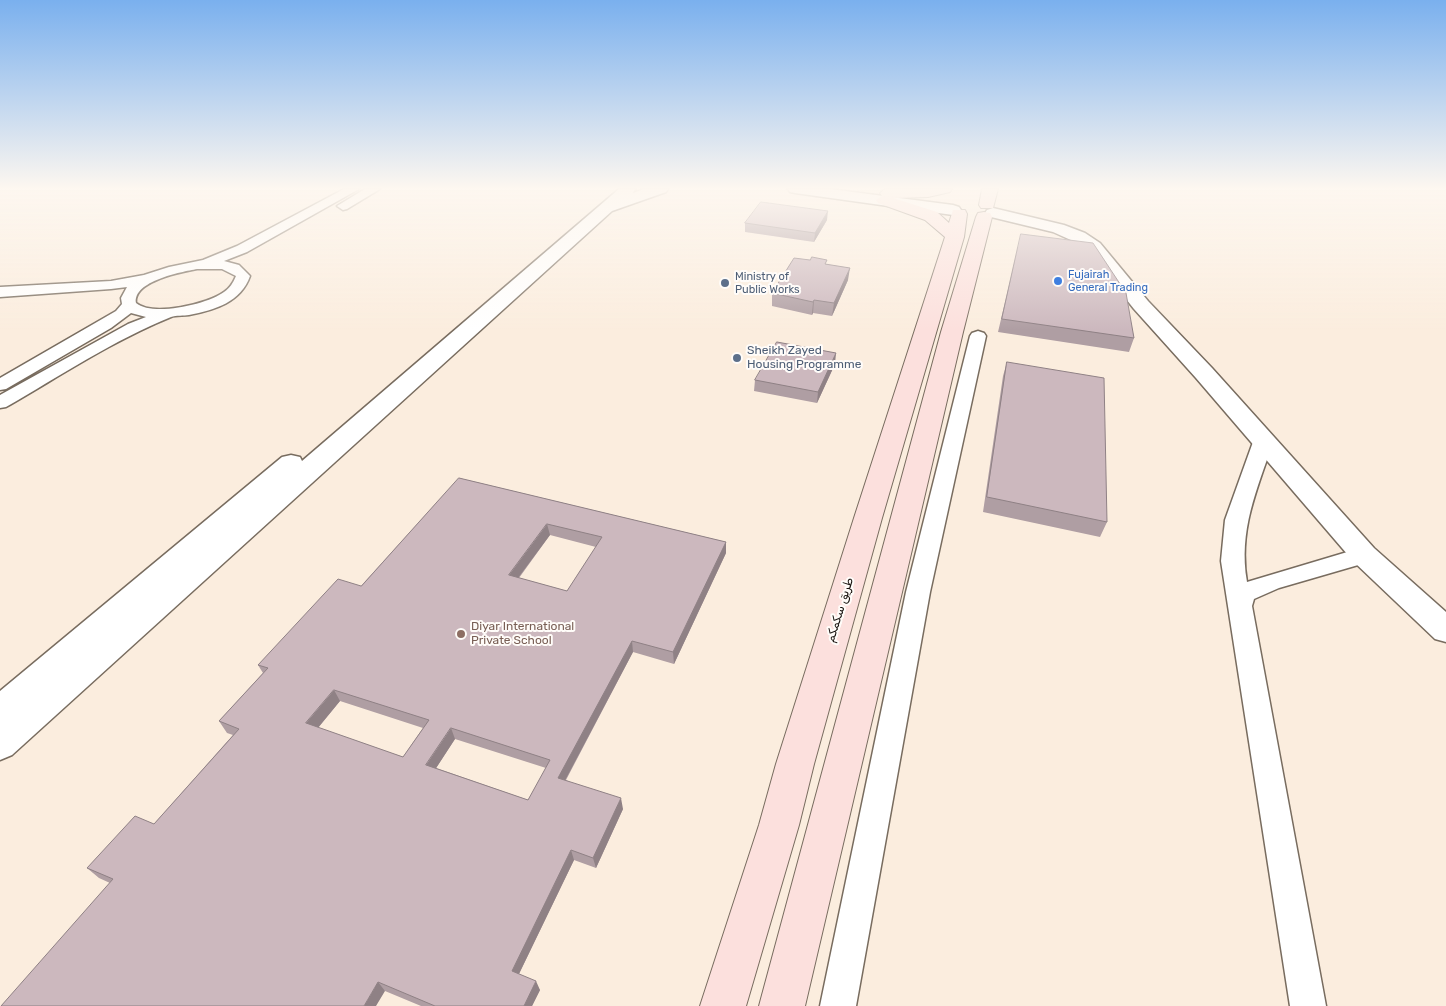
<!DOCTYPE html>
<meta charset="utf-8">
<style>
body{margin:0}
canvas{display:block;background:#fbedde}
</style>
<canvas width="1446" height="1006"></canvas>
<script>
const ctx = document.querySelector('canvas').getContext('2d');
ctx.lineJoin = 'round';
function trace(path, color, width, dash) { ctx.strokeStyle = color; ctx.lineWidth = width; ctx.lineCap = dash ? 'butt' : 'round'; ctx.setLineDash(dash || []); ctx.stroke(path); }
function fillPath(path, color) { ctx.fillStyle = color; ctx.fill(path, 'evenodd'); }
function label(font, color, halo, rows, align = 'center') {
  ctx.font = font + ' Rubik,"Noto Naskh Arabic",sans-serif'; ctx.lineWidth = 4; ctx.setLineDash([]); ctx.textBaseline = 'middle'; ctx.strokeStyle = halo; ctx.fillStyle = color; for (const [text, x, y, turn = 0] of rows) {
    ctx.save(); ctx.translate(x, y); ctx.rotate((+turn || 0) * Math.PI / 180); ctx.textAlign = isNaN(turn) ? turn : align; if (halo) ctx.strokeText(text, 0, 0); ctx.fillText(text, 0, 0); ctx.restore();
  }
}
const minor = new Path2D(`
 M 344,189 L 359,189 L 247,252 L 224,261 L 239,265 L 250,276 C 241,302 215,310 189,315 C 184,316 176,315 171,317 C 114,340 60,376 6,407 L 0,408 L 0,395 L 128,324 L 146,317 L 131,313 L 111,328 L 6,389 L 0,390 L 0,378 L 116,311 L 122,304 L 121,298 L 127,287 L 111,289 L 0,297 L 0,287 L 111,281 L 144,275 L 169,267 L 203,260 L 237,246 ZM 197,269 L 222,269 L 236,276 C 233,283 230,288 224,292 C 208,304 153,317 136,303 C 133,281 181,272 197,269 Z
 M 365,189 L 380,189 L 347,209 L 343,210 L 337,206 Z
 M 978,331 L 984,333 L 986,336 L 930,592 L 856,1006 L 820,1006 L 906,592 L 970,336 L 972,333 Z
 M 1263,436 L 1270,438 L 1273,442 C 1257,490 1238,530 1247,582 L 1364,547 L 1372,549 L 1375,555 L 1372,561 L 1279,588 L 1254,599 L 1252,606 L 1326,1006 L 1290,1006 L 1221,561 L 1225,520 L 1253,442 L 1256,438 Z`);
const tertiary = new Path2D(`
 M 619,189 L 635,189 L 633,193 L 644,189 L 668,189 L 666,192 L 612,211 L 12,755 L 0,760 L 0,691 L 282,457 L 291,455 L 300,457 L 302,461 Z
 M 788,189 L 830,189 L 953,205 L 959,207 L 961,210 L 959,213 L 953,215 L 795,193 L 790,192 Z
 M 993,208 L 1064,225 L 1085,233 L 1100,243 L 1148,301 L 1212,368 L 1374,548 L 1446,612 L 1446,642 L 1435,639 L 1354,562 L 1196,378 L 1134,309 L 1088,251 L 1073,241 L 1053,232 L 987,216 L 985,213 L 987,210 Z`);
const secondary = new Path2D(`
 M 885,189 L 952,189 L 950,192 L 928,197 L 893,198 L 937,212 L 949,223 L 953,210 L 965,210 L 967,214 L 964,237 L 882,518 L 814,764 L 799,825 L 746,1006 L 700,1006 L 759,825 L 776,764 L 854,518 L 945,237 L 925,220 L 878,203 L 876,200 L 882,196 L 880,193 Z
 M 982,189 L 998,189 L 993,208 L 981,208 L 979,205 Z
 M 984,212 L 990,213 L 992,217 L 963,332 L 805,1006 L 759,1006 L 941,332 L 976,217 L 978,213 Z`);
trace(minor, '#786c5f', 3);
trace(tertiary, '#786c5f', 3);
trace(secondary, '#786c5f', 2);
fillPath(minor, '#fff');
fillPath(tertiary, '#fff');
fillPath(secondary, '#fce0dd');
fillPath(new Path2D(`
 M 827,220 L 814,242 L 745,232 L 745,223 Z
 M 1018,247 L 1134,338 L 1129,352 L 998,332 Z
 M 827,264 L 848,280 L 832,316 L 813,313 L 812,315 L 772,306 L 772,293 Z
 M 1007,362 L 1107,522 L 1100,537 L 983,512 L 1003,376 Z
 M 835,364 L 817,403 L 754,391 L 755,380 Z
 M 459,478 L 726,542 L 726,553 L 674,664 L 633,652 L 566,780 L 623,809 L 596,868 L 574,860 L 519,974 L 540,990 L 532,1006 L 421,1006 L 385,991 L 110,883 L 99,878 L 87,868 L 154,824 L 233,735 L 227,733 L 219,721 L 263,673 L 258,665 L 361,586 ZM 550,535 L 596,547 L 567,591 L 519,578 ZM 340,701 L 423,728 L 403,757 L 318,728 ZM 455,739 L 546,768 L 528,800 L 436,768 Z`), '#af9ea3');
fillPath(new Path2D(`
 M 828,211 L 827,220 L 814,242 L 815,233 Z
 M 850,268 L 848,280 L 832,316 L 834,303 Z
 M 814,300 L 813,313 L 812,315 L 813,302 Z
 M 836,353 L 835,364 L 817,403 L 818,392 Z
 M 547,524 L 550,535 L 512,586 L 509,575 Z
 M 726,542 L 726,553 L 674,664 L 673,652 Z
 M 632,641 L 633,652 L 561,788 L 558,778 Z
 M 334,690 L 340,701 L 312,735 L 306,723 Z
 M 451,728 L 455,739 L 431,776 L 426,765 Z
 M 621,798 L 623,809 L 596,868 L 593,858 Z
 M 571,850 L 574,860 L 516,980 L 512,971 Z
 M 536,981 L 540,990 L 532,1006 L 524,1006 Z
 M 378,982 L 385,991 L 376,1006 L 364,1006 Z`), '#8f8185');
const building = new Path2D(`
 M 761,202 L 828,211 L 815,233 L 745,223 Z
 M 1021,234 L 1093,243 L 1126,293 L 1134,338 L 1002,319 Z
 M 812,257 L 827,260 L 825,264 L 850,268 L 834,303 L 814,300 L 813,302 L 772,293 L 794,258 L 810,260 Z
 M 777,342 L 836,353 L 818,392 L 755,380 Z
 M 1007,362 L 1104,378 L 1107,522 L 987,497 Z
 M 459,478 L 726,542 L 673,652 L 632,641 L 558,778 L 621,798 L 593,858 L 571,850 L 512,971 L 536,981 L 524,1006 L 435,1006 L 378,982 L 364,1006 L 1,1006 L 113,879 L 87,868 L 135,816 L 154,824 L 239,729 L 219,721 L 268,668 L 258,665 L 338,579 L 361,586 ZM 547,524 L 602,537 L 567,591 L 509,575 ZM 334,690 L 429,720 L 403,757 L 306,723 ZM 451,728 L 550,760 L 528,800 L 426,765 Z`);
fillPath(building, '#ccb8be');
trace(building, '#8f8185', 1);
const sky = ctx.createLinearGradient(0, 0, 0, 330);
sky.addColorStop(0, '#7ab0ee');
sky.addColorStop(0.57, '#fdf7f0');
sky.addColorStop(1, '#fdf7f000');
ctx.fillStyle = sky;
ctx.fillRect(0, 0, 1446, 330);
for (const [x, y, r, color] of [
 [1058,281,5,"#3f7fe0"],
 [725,283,5,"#5c6f8a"],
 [737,358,5,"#5c6f8a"],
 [461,634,5,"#8d6e63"]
]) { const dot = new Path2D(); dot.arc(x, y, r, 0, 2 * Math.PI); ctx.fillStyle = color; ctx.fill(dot); trace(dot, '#fffcf9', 2); }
label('11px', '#366cbe', '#fffcf9', [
 ["Fujairah",1068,275],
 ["General Trading",1068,288]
], 'left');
label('11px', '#4e5e75', '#fffcf9', [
 ["Ministry of",735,277],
 ["Public Works",735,290]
], 'left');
label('12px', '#4e5e75', '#fffcf9', [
 ["Sheikh Zayed",747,351],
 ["Housing Programme",747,365]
], 'left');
label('12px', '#16110d', '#fffcf9', [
 ["طريق سكمكم",840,610,-73]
]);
label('12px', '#785e54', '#fffcf9', [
 ["Diyar International",471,627],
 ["Private School",471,641]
], 'left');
</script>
